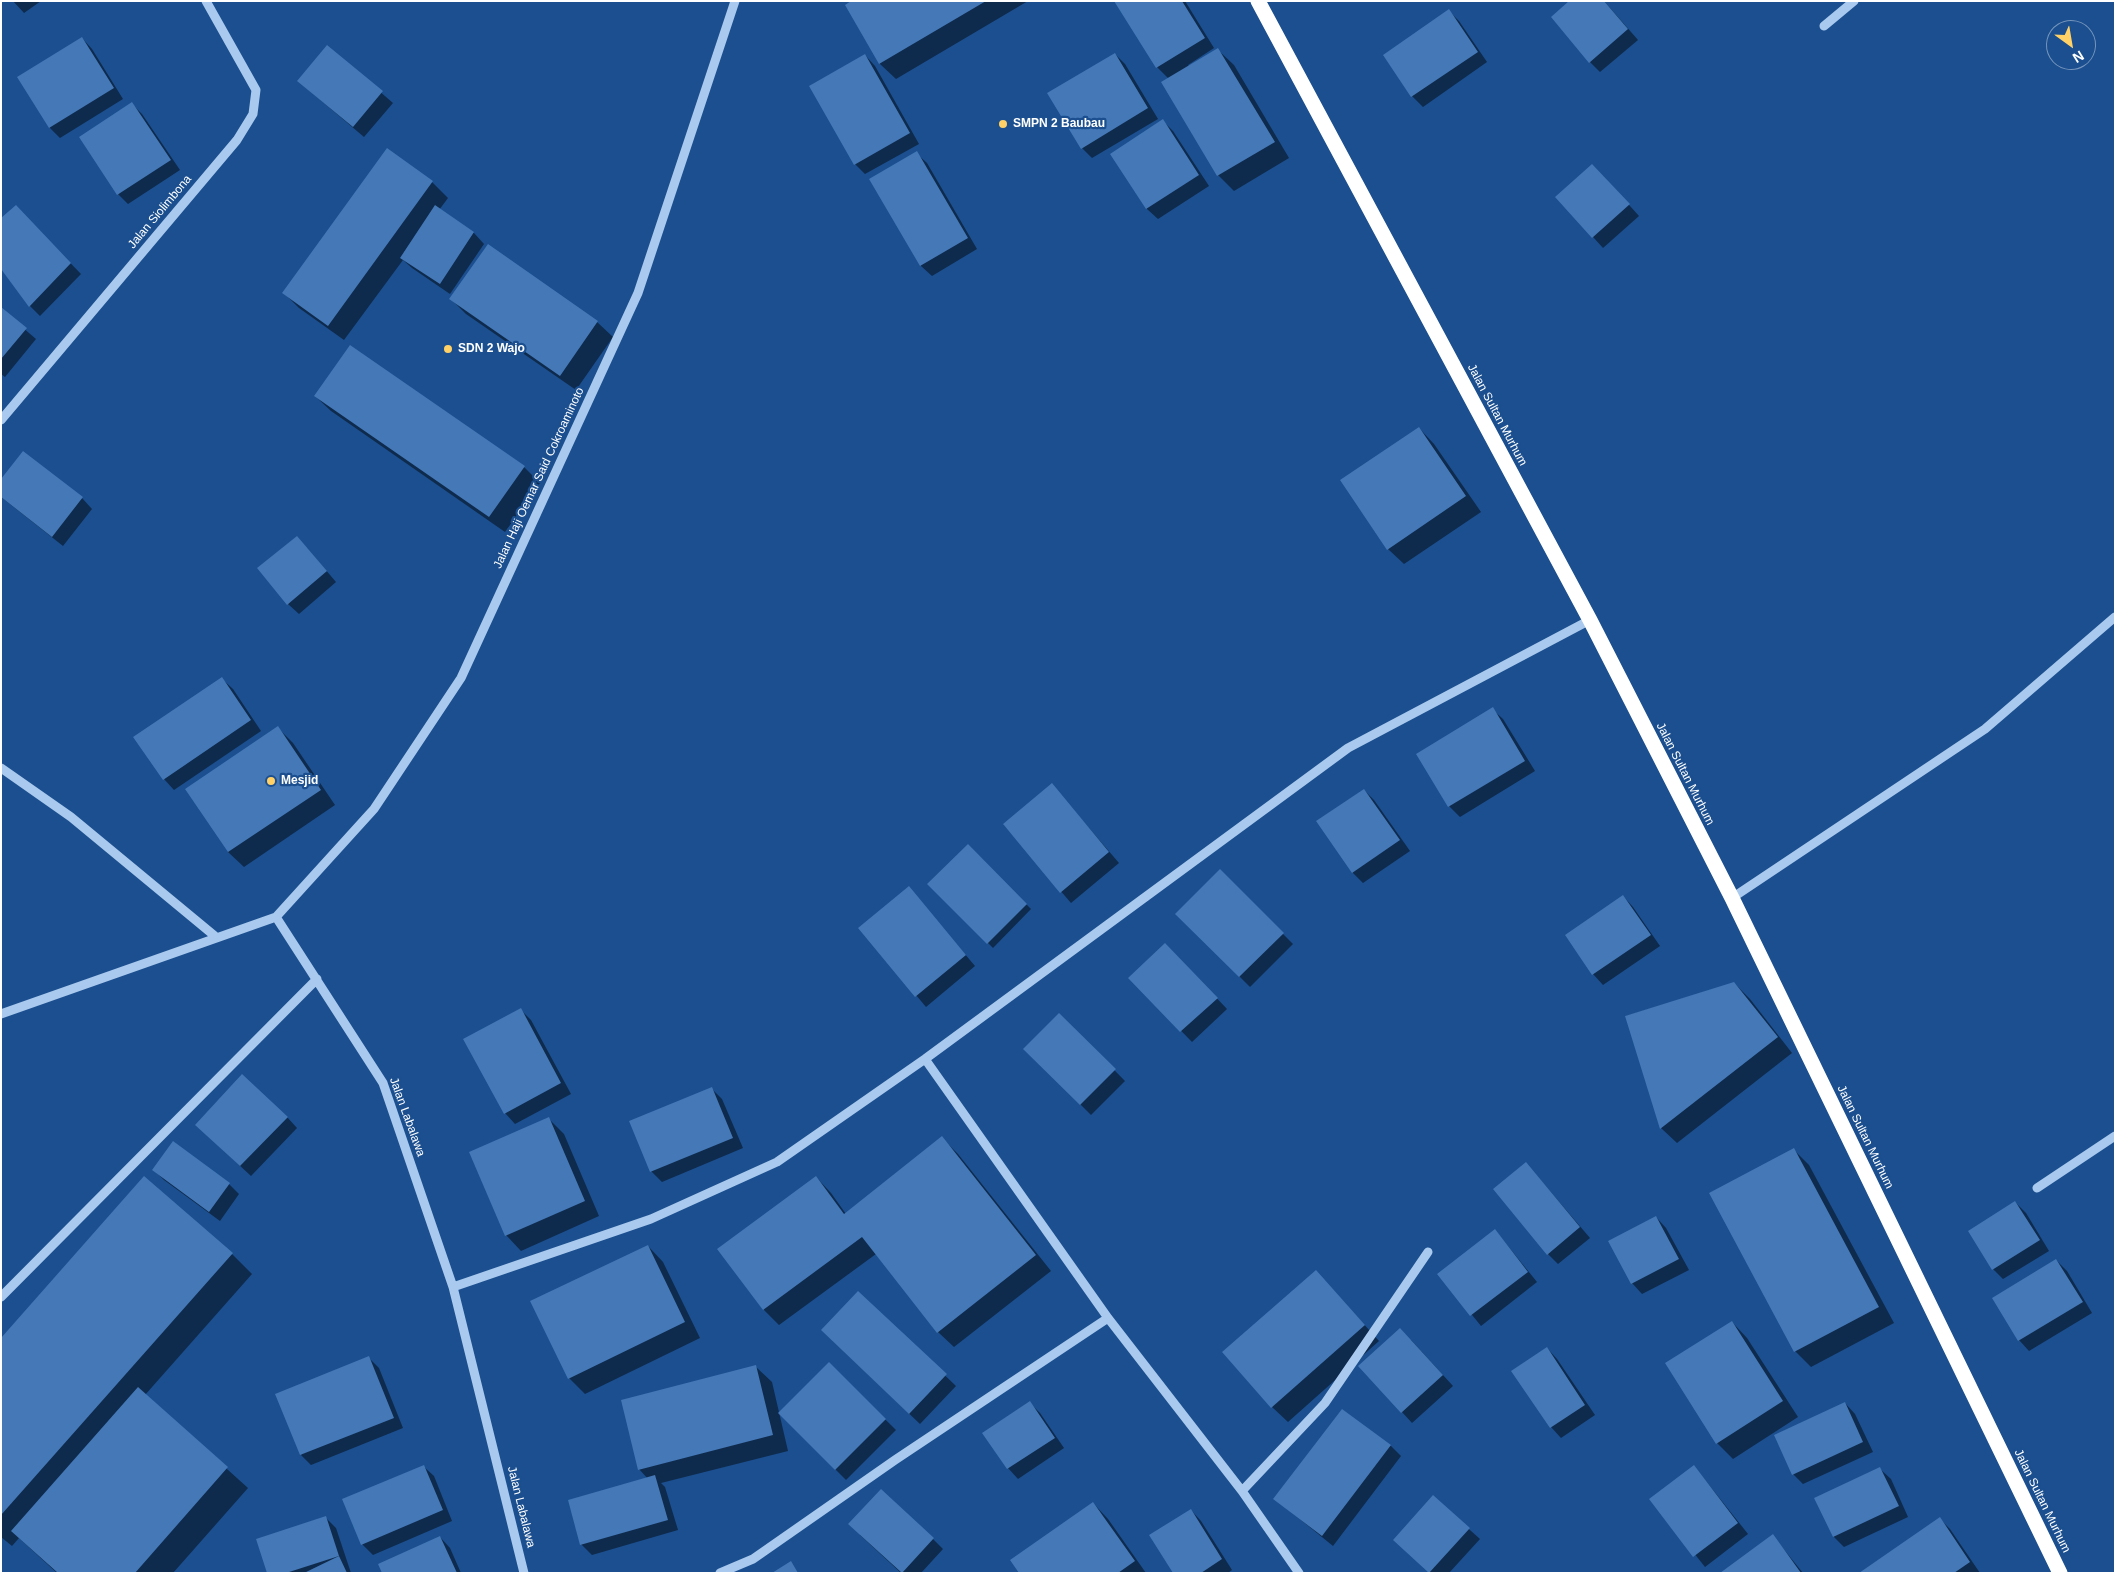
<!DOCTYPE html>
<style>
body{margin:0}
#map{position:relative;width:2116px;height:1574px;overflow:hidden;background:#1b4f8f;font-family:Helvetica,sans-serif}
canvas{display:block}
.frame{position:absolute;inset:0;border:2px solid #fff;pointer-events:none}
.north{position:absolute;left:2046px;top:20px;width:50px;height:50px;box-sizing:border-box;background:#1b4f8f;border:1px solid #7695bc;border-radius:50%;rotate:148deg;font-size:14px;font-weight:700;line-height:20px;text-align:center;color:#fff}
.north::after{content:'';display:block;margin:auto;width:18px;height:22px;background:#ffd166;clip-path:polygon(50% 0,100% 100%,50% 72%,0 100%)}
</style>
<div id="map">
<canvas width="2116" height="1574"></canvas>
<div class="frame"></div>
<div class="north">N</div>
</div>
<script>
const ctx = document.querySelector('canvas').getContext('2d');
ctx.lineJoin = 'round';
function fillPath(path, color) { ctx.fillStyle = color; ctx.fill(path, 'evenodd'); }
function trace(path, color, width, dash) { ctx.strokeStyle = color; ctx.lineWidth = width; ctx.lineCap = dash ? 'butt' : 'round'; ctx.setLineDash(dash || []); ctx.stroke(path); }
function label(font, color, halo, rows, align = 'center') {
  ctx.font = font + ' Helvetica,sans-serif'; ctx.lineWidth = 4.5; ctx.setLineDash([]); ctx.textBaseline = 'middle'; ctx.strokeStyle = halo; ctx.fillStyle = color; for (const [text, x, y, turn = 0] of rows) {
    ctx.save(); ctx.translate(x, y); ctx.rotate((+turn || 0) * Math.PI / 180); ctx.textAlign = isNaN(turn) ? turn : align; if (halo) ctx.strokeText(text, 0, 0); ctx.fillText(text, 0, 0); ctx.restore();
  }
}
fillPath(new Path2D(`
 M 13,1 L 41,1 L 24,13 Z
 M 853,1 L 1028,1 L 896,79 L 880,64 L 846,5 Z
 M 1116,1 L 1185,1 L 1214,48 L 1188,65 L 1190,67 L 1218,50 L 1234,65 L 1289,158 L 1234,191 L 1218,175 L 1163,83 L 1169,79 L 1157,67 Z
 M 1571,1 L 1604,1 L 1638,40 L 1600,72 L 1590,62 Z
 M 1449,11 L 1459,21 L 1487,62 L 1423,107 L 1412,96 L 1384,55 Z
 M 82,38 L 92,49 L 123,99 L 60,138 L 50,128 L 19,78 Z
 M 327,46 L 393,103 L 364,137 L 298,81 Z
 M 1115,54 L 1125,64 L 1158,119 L 1092,158 L 1082,148 Z
 M 865,55 L 875,66 L 919,144 L 865,174 L 855,164 Z
 M 132,104 L 142,114 L 180,170 L 128,204 L 118,194 Z
 M 1163,121 L 1173,131 L 1209,186 L 1158,219 L 1147,209 L 1112,154 Z
 M 388,150 L 432,182 L 448,198 L 439,210 L 474,233 L 484,244 L 450,294 L 412,268 L 403,260 L 344,340 L 299,308 L 284,293 Z
 M 916,153 L 927,163 L 977,249 L 932,276 L 921,266 L 871,180 Z
 M 1603,176 L 1639,216 L 1603,248 L 1557,197 Z
 M 16,207 L 81,274 L 40,316 L 30,306 Z
 M 451,299 L 597,322 L 613,337 L 576,390 L 466,314 Z
 M 1,309 L 36,339 L 5,377 L 1,374 Z
 M 350,346 L 524,467 L 540,483 L 505,532 L 331,411 L 315,396 Z
 M 1419,428 L 1434,444 L 1481,512 L 1404,564 L 1388,549 Z
 M 1,497 L 82,498 L 92,509 L 63,546 Z
 M 307,548 L 336,582 L 299,614 L 288,604 Z
 M 222,679 L 233,689 L 261,731 L 174,790 L 164,779 Z
 M 1492,709 L 1503,719 L 1535,771 L 1460,817 L 1449,806 L 1418,754 Z
 M 277,727 L 293,743 L 335,805 L 244,867 L 228,852 Z
 M 1052,785 L 1119,863 L 1071,903 L 1004,825 Z
 M 1364,790 L 1374,800 L 1410,851 L 1363,883 L 1353,873 L 1318,822 Z
 M 968,846 L 1031,909 L 993,948 L 929,884 Z
 M 1220,871 L 1293,944 L 1250,987 L 1177,914 Z
 M 909,888 L 975,966 L 926,1007 L 860,928 Z
 M 1623,896 L 1633,907 L 1660,946 L 1603,985 L 1593,974 L 1566,936 Z
 M 1176,955 L 1227,1009 L 1192,1042 L 1130,978 Z
 M 1734,983 L 1750,999 L 1792,1053 L 1677,1143 L 1661,1128 L 1626,1016 Z
 M 521,1010 L 531,1020 L 571,1094 L 515,1124 L 505,1113 Z
 M 1059,1014 L 1125,1081 L 1091,1115 L 1025,1049 Z
 M 711,1088 L 722,1099 L 743,1148 L 662,1182 L 651,1171 Z
 M 287,1117 L 297,1128 L 251,1176 L 207,1135 Z
 M 549,1119 L 564,1134 L 599,1216 L 521,1251 L 506,1235 Z
 M 942,1138 L 958,1154 L 1051,1271 L 954,1347 L 938,1332 L 876,1254 L 779,1325 L 764,1310 L 719,1249 L 816,1177 L 831,1193 L 846,1214 Z
 M 1793,1149 L 1809,1165 L 1894,1323 L 1811,1367 L 1795,1351 L 1711,1194 Z
 M 1526,1163 L 1590,1238 L 1558,1264 L 1548,1254 Z
 M 154,1170 L 229,1184 L 239,1194 L 220,1221 L 164,1180 Z
 M 2015,1202 L 2026,1213 L 2049,1251 L 2003,1279 L 1993,1269 Z
 M 1656,1217 L 1666,1228 L 1689,1270 L 1642,1294 L 1632,1283 Z
 M 1495,1230 L 1537,1282 L 1481,1326 L 1439,1274 Z
 M 648,1246 L 663,1262 L 700,1338 L 585,1394 L 569,1378 Z
 M 232,1254 L 252,1274 L 145,1395 L 248,1488 L 173,1573 L 57,1573 L 19,1538 L 12,1546 L 1,1537 L 1,1340 Z
 M 2056,1260 L 2067,1271 L 2092,1313 L 2029,1351 L 2019,1340 L 1993,1298 Z
 M 1316,1271 L 1379,1341 L 1288,1422 L 1272,1407 Z
 M 858,1292 L 956,1386 L 920,1424 L 833,1341 Z
 M 1732,1322 L 1747,1338 L 1798,1417 L 1733,1459 L 1717,1443 Z
 M 1411,1340 L 1453,1386 L 1412,1423 L 1360,1366 Z
 M 1547,1348 L 1557,1359 L 1595,1415 L 1561,1438 L 1551,1427 Z
 M 369,1358 L 379,1368 L 403,1428 L 311,1465 L 301,1455 Z
 M 829,1364 L 896,1430 L 846,1480 L 779,1413 Z
 M 756,1367 L 772,1382 L 788,1451 L 661,1483 L 665,1487 L 678,1530 L 592,1555 L 581,1544 L 648,1479 L 639,1469 Z
 M 1030,1403 L 1040,1413 L 1064,1448 L 1018,1479 L 1008,1468 Z
 M 1845,1403 L 1855,1414 L 1873,1452 L 1803,1484 L 1793,1474 Z
 M 1342,1411 L 1391,1446 L 1401,1456 L 1333,1546 L 1275,1499 Z
 M 423,1466 L 434,1476 L 452,1521 L 373,1555 L 362,1544 Z
 M 1694,1466 L 1748,1534 L 1705,1567 L 1651,1499 Z
 M 1880,1469 L 1891,1479 L 1908,1517 L 1844,1547 L 1834,1537 L 1816,1499 Z
 M 1433,1497 L 1480,1539 L 1449,1573 L 1430,1573 L 1405,1550 Z
 M 1093,1503 L 1108,1519 L 1146,1573 L 1021,1573 Z
 M 1191,1510 L 1201,1521 L 1232,1570 L 1228,1573 L 1174,1573 Z
 M 326,1518 L 336,1528 L 351,1573 L 269,1573 Z
 M 1940,1519 L 1950,1529 L 1980,1573 L 1861,1573 Z
 M 860,1535 L 933,1539 L 943,1549 L 921,1573 L 901,1573 Z
 M 1773,1536 L 1803,1573 L 1722,1573 Z
 M 440,1537 L 450,1548 L 461,1573 L 384,1573 Z`), '#0007');
fillPath(new Path2D(`
 M 851,1 L 986,1 L 879,64 L 845,5 Z
 M 1114,1 L 1182,1 L 1205,38 L 1156,68 Z
 M 1569,1 L 1604,1 L 1628,29 L 1589,63 L 1551,17 Z
 M 1449,9 L 1478,52 L 1411,97 L 1383,55 Z
 M 82,37 L 114,88 L 49,128 L 17,77 Z
 M 327,45 L 383,91 L 353,127 L 297,81 Z
 M 1218,48 L 1275,142 L 1217,176 L 1161,82 Z
 M 1115,53 L 1148,108 L 1081,149 L 1047,93 Z
 M 865,54 L 910,133 L 854,165 L 809,86 Z
 M 132,102 L 171,160 L 117,195 L 79,137 Z
 M 1163,119 L 1199,175 L 1146,209 L 1110,154 Z
 M 387,148 L 433,181 L 328,326 L 282,293 Z
 M 917,151 L 968,238 L 920,266 L 869,179 Z
 M 1592,164 L 1630,204 L 1592,238 L 1555,197 Z
 M 16,205 L 71,263 L 29,307 L 1,269 L 1,218 Z
 M 435,205 L 474,232 L 440,284 L 400,258 Z
 M 488,244 L 598,321 L 560,376 L 449,299 Z
 M 1,307 L 27,328 L 1,359 Z
 M 350,345 L 525,466 L 489,517 L 314,396 Z
 M 1419,427 L 1466,496 L 1387,550 L 1340,480 Z
 M 23,451 L 83,497 L 52,537 L 1,497 L 1,479 Z
 M 297,536 L 327,571 L 287,605 L 257,568 Z
 M 222,677 L 251,720 L 163,780 L 133,737 Z
 M 1493,707 L 1525,761 L 1448,807 L 1416,754 Z
 M 278,726 L 321,790 L 228,852 L 185,789 Z
 M 1052,783 L 1109,852 L 1060,893 L 1003,824 Z
 M 1364,789 L 1400,840 L 1352,873 L 1316,821 Z
 M 968,844 L 1027,904 L 987,944 L 927,884 Z
 M 1220,869 L 1284,933 L 1239,977 L 1175,914 Z
 M 909,886 L 966,955 L 915,997 L 858,928 Z
 M 1623,895 L 1651,935 L 1592,975 L 1565,935 Z
 M 1165,943 L 1218,998 L 1180,1032 L 1128,978 Z
 M 1734,982 L 1778,1037 L 1660,1129 L 1625,1016 Z
 M 521,1008 L 561,1083 L 504,1114 L 463,1039 Z
 M 1059,1013 L 1116,1069 L 1080,1105 L 1023,1049 Z
 M 242,1074 L 288,1117 L 240,1166 L 195,1125 Z
 M 712,1087 L 733,1138 L 650,1172 L 629,1121 Z
 M 549,1117 L 585,1201 L 505,1236 L 469,1152 Z
 M 942,1136 L 1036,1255 L 937,1333 L 862,1237 L 763,1310 L 717,1249 L 816,1176 L 844,1214 Z
 M 173,1141 L 230,1183 L 209,1212 L 152,1170 Z
 M 1794,1148 L 1879,1307 L 1794,1352 L 1709,1193 Z
 M 1526,1162 L 1580,1227 L 1547,1255 L 1493,1189 Z
 M 144,1176 L 233,1253 L 1,1515 L 1,1338 Z
 M 2015,1201 L 2040,1240 L 1992,1270 L 1968,1231 Z
 M 1656,1216 L 1679,1259 L 1631,1284 L 1608,1241 Z
 M 1495,1229 L 1528,1272 L 1470,1316 L 1437,1274 Z
 M 648,1245 L 685,1322 L 568,1379 L 530,1301 Z
 M 2056,1259 L 2083,1302 L 2018,1341 L 1992,1298 Z
 M 1316,1270 L 1365,1325 L 1271,1408 L 1222,1352 Z
 M 858,1291 L 947,1374 L 909,1414 L 821,1330 Z
 M 1732,1321 L 1783,1401 L 1716,1444 L 1665,1363 Z
 M 1400,1328 L 1443,1375 L 1401,1413 L 1358,1366 Z
 M 1547,1347 L 1585,1405 L 1550,1428 L 1511,1371 Z
 M 369,1356 L 394,1418 L 300,1455 L 275,1394 Z
 M 829,1362 L 886,1419 L 835,1470 L 778,1413 Z
 M 756,1365 L 773,1435 L 638,1470 L 621,1400 Z
 M 138,1387 L 228,1467 L 135,1573 L 58,1573 L 11,1531 Z
 M 1030,1401 L 1055,1438 L 1007,1469 L 982,1433 Z
 M 1845,1402 L 1863,1442 L 1792,1475 L 1774,1435 Z
 M 1342,1409 L 1391,1445 L 1322,1536 L 1273,1499 Z
 M 424,1465 L 443,1510 L 361,1545 L 342,1499 Z
 M 1694,1465 L 1738,1523 L 1693,1557 L 1649,1499 Z
 M 1880,1467 L 1899,1506 L 1833,1537 L 1814,1498 Z
 M 655,1475 L 668,1520 L 580,1545 L 568,1500 Z
 M 881,1489 L 934,1538 L 902,1573 L 848,1524 Z
 M 1433,1495 L 1470,1528 L 1429,1573 L 1393,1540 Z
 M 1093,1502 L 1135,1561 L 1118,1573 L 1019,1573 L 1010,1560 Z
 M 1191,1509 L 1222,1559 L 1201,1573 L 1173,1573 L 1149,1535 Z
 M 326,1516 L 339,1556 L 347,1573 L 304,1573 L 339,1556 L 286,1573 L 267,1573 L 256,1539 Z
 M 1940,1517 L 1970,1562 L 1954,1573 L 1859,1573 Z
 M 1773,1534 L 1801,1573 L 1720,1573 Z
 M 440,1536 L 457,1573 L 382,1573 L 378,1564 Z
 M 791,1561 L 798,1573 L 772,1573 Z`), '#4478b7');
trace(new Path2D(`
 M 1824,26 L 1854,1
 M 1,420 L 237,140 L 253,114 L 256,90 L 206,1
 M 1,768 L 71,817 L 216,937
 M 1732,898 L 1985,729 L 2115,617
 M 276,917 L 383,1083 L 453,1287 L 524,1573
 M 1,1014 L 276,917 L 374,809 L 461,678 L 638,293 L 735,1
 M 925,1059 L 1108,1318 L 1242,1491 L 1299,1573
 M 2037,1188 L 2115,1136
 M 453,1287 L 651,1219 L 777,1162 L 925,1059 L 1348,748 L 1590,620
 M 1,1297 L 317,979
 M 1242,1491 L 1325,1403 L 1428,1252
 M 720,1573 L 753,1559 L 895,1460 L 1108,1318`), '#a9c9ee', 9);
trace(new Path2D(`
 M 1258,1 L 1590,620 L 1732,898 L 2060,1573`), '#fff', 15);
for (const [x, y, r, color] of [
 [1003,124,5,"#ffd166"],
 [448,349,5,"#ffd166"],
 [271,781,5,"#ffd166"]
]) { const dot = new Path2D(); dot.arc(x, y, r, 0, 2 * Math.PI); ctx.fillStyle = color; ctx.fill(dot); trace(dot, '#1b4f8f', 2); }
label('bold 12px', '#fff', '#1b4f8f', [
 ["SMPN 2 Baubau",1013,124],
 ["SDN 2 Wajo",458,349],
 ["Mesjid",281,781]
], 'left');
label('12px', '#fff', '#1b4f8f', [
 ["Jalan Siolimbona",160,212,-50],
 ["Jalan Sultan Murhum",1497,415,62],
 ["Jalan Haji Oemar Said Cokroaminoto",539,478,-65],
 ["Jalan Sultan Murhum",1685,774,63],
 ["Jalan Labalawa",407,1117,70],
 ["Jalan Sultan Murhum",1865,1137,64],
 ["Jalan Sultan Murhum",2042,1501,64],
 ["Jalan Labalawa",521,1507,76]
]);
</script>
